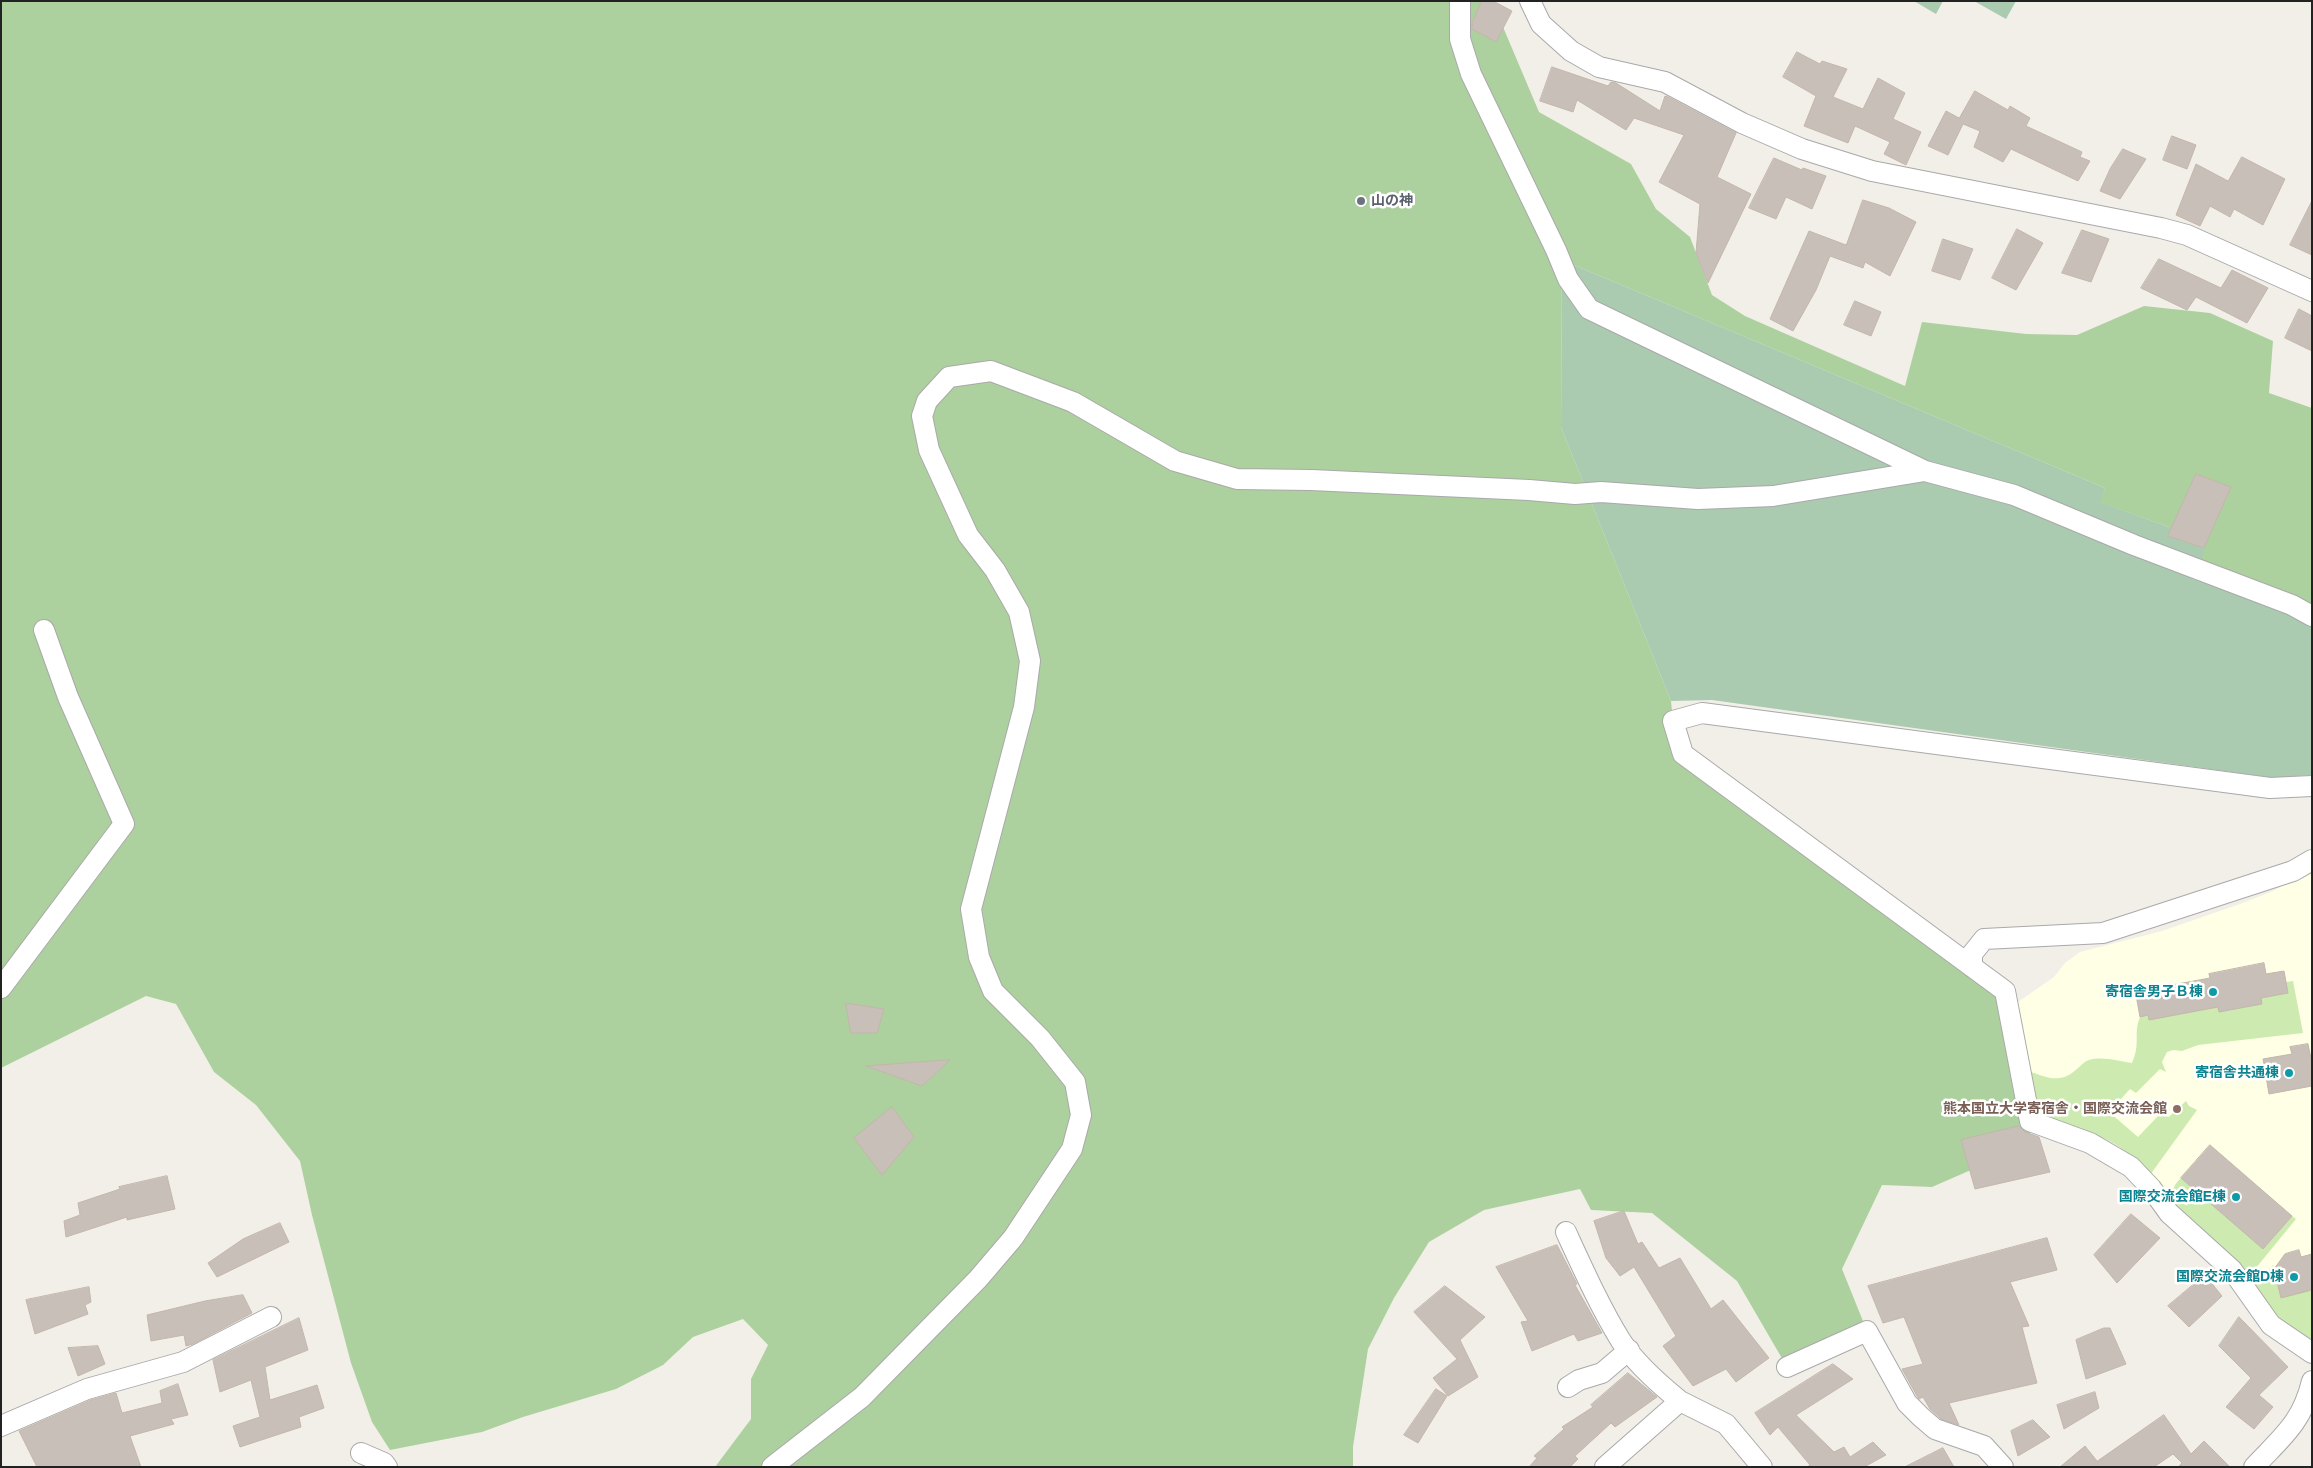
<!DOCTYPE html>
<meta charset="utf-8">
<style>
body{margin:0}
#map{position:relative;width:2313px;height:1468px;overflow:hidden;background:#f2efe9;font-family:Arial,sans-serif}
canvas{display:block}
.frame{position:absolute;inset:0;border:2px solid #222;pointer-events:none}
</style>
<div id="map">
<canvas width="2313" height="1468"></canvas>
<div class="frame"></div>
</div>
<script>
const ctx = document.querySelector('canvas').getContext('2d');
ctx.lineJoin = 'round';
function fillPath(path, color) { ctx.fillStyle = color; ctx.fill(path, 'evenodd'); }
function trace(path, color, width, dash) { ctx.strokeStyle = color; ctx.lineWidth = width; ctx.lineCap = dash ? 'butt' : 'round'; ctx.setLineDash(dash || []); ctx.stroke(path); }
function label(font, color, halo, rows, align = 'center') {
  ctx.font = font + ' Arial,"Noto Sans JP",sans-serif'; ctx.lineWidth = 5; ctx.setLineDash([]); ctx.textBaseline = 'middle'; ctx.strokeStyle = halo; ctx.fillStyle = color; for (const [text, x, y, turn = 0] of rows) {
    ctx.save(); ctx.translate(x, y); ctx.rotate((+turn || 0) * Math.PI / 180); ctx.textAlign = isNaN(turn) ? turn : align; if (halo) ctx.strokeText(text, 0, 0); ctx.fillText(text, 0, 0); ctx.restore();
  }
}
fillPath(new Path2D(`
 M 2312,870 L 2312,1343 L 2185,1217 L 2136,1160 L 2114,1143 L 2045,1112 L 2040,1105 L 2029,1071 L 2018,1002 L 2054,977 L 2065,963 L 2080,952 L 2162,931 L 2240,904 L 2273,891 Z`), '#ffffe5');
fillPath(new Path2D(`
 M 2293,981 L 2303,1033 L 2198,1045 L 2182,1051 L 2173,1050 L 2167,1052 L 2162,1062 L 2166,1072 L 2160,1069 L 2136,1093 L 2130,1089 L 2109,1112 L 2138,1137 L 2160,1114 L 2169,1117 L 2186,1101 L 2189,1106 L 2197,1110 L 2150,1175 C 2139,1163 2128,1152 2115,1144 C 2095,1132 2059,1127 2044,1111 C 2034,1100 2032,1084 2029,1071 C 2047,1078 2061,1084 2077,1069 C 2081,1066 2083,1062 2089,1060 C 2102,1056 2119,1061 2132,1063 C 2141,1043 2133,1034 2140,1017 L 2148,1015 L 2149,1020 L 2218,1007 L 2219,1012 L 2262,1004 L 2261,998 L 2288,993 L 2286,982 Z
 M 2181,1178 L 2263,1249 L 2292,1216 L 2296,1219 L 2246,1280 L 2174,1206 C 2170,1193 2172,1187 2181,1178 Z
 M 2273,1265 L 2282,1297 L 2312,1290 L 2312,1343 L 2278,1324 L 2251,1289 Z`), '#cdebb0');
fillPath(new Path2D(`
 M 1,1 L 1492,1 L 1539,112 L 1631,164 L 1656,209 L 1690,237 L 1712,295 L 1745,316 L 1905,386 L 1922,322 L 2026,334 L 2077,335 L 2144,306 L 2210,313 L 2273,341 L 2269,393 L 2312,408 L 2312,619 L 2192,579 L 2168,536 L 2169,527 L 2099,502 L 2105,488 L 1562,260 L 1561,427 L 1671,701 L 1673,721 L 1683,754 L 2005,991 L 2030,1121 L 2030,1171 L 1980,1166 L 1932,1187 L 1882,1185 L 1842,1269 L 1867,1331 L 1787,1367 L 1737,1281 L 1652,1213 L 1591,1210 L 1580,1189 L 1484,1210 L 1429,1242 L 1394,1298 L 1368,1349 L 1353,1447 L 1353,1467 L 715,1467 L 751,1419 L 751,1379 L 768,1345 L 743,1319 L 693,1337 L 663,1365 L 616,1389 L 523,1417 L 482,1432 L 390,1450 L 372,1422 L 351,1363 L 312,1215 L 300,1161 L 256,1105 L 214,1072 L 176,1004 L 146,996 L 1,1068 Z`), '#add19e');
fillPath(new Path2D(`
 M 1914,1 L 1943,1 L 1936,14 Z
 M 1974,1 L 2016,1 L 2006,19 Z
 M 1562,260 L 2105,488 L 2100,502 L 2169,527 L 2169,536 L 2204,548 L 2202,559 L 2192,579 L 2312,619 L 2312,775 L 2274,778 L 1712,700 L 1671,701 L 1561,427 Z`), '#aacbaf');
const building = new Path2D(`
 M 1482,1 L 1493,1 L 1512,11 L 1496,42 L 1472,29 L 1472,23 Z
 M 1797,52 L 1820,64 L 1822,61 L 1847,69 L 1833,97 L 1863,109 L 1878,78 L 1905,93 L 1893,119 L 1921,132 L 1906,165 L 1884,154 L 1890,142 L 1855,126 L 1848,143 L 1804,126 L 1816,96 L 1783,77 Z
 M 1552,67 L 1608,86 L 1611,82 L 1616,83 L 1660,111 L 1665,96 L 1668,97 L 1736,133 L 1717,177 L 1751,194 L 1708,283 L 1696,253 L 1700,204 L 1659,182 L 1684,135 L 1634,118 L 1626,130 L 1577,100 L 1573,112 L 1540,101 Z
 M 1975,91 L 2008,110 L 2010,106 L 2030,118 L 2026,126 L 2082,152 L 2080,157 L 2090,161 L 2078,181 L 2011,149 L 2003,162 L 1974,147 L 1980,131 L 1963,124 L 1948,155 L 1928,146 L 1946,111 L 1959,118 Z
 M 2172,136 L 2196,145 L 2187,169 L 2163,160 Z
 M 2123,149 L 2146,159 L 2120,199 L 2100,191 L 2110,169 Z
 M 2242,157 L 2285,179 L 2263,225 L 2234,209 L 2230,217 L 2210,206 L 2200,226 L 2176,215 L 2196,164 L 2228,181 Z
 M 1774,158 L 1802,170 L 1803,168 L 1826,176 L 1812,209 L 1786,197 L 1776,219 L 1749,208 Z
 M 1863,200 L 1889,208 L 1916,222 L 1890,276 L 1865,262 L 1863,268 L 1830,256 L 1816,290 L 1793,331 L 1770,319 L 1809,231 L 1846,245 Z
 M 2312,201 L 2312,255 L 2290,245 Z
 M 2017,229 L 2043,243 L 2016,290 L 1992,278 Z
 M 2082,230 L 2109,239 L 2091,282 L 2062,273 Z
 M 1943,239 L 1973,249 L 1960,280 L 1932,271 Z
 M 2159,259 L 2221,288 L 2232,270 L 2268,288 L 2247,323 L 2196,297 L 2187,310 L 2141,288 Z
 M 1855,301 L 1881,312 L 1871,336 L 1844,325 Z
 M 2299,309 L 2312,316 L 2312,351 L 2285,338 Z
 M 2196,474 L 2231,487 L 2204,548 L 2168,536 Z
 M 2264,963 L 2266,974 L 2284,971 L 2288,993 L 2261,998 L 2262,1004 L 2219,1012 L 2218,1007 L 2149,1020 L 2148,1015 L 2140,1017 L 2136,995 L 2139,994 L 2139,991 L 2210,978 L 2209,974 Z
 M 846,1003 L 884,1009 L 877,1033 L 851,1033 Z
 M 2308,1044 L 2312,1063 L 2312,1086 L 2269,1094 L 2263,1059 L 2292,1054 L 2290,1047 Z
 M 950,1060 L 922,1086 L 866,1066 Z
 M 892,1107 L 914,1137 L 882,1175 L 854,1138 Z
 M 2019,1126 L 2025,1132 L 2039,1137 L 2050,1172 L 1975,1189 L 1961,1140 Z
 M 2210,1145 L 2292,1216 L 2263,1249 L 2181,1178 Z
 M 167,1176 L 175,1209 L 127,1220 L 127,1217 L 66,1237 L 64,1221 L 80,1215 L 78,1203 L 120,1189 L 119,1187 Z
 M 1624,1211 L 1638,1244 L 1642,1242 L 1659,1268 L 1680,1258 L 1711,1309 L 1723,1300 L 1769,1358 L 1736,1382 L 1726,1369 L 1693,1386 L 1663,1346 L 1676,1336 L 1634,1267 L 1620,1276 L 1606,1258 L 1594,1221 Z
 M 2131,1214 L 2160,1238 L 2117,1283 L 2094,1255 Z
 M 280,1223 L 289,1242 L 217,1277 L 208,1263 L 243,1239 Z
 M 2047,1238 L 2057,1270 L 2010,1282 L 2029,1326 L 2022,1327 L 2037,1383 L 1949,1403 L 1959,1425 L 1941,1419 L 1930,1409 L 1923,1397 L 1919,1399 L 1917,1396 L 1902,1369 L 1923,1364 L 1904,1317 L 1883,1323 L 1868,1286 Z
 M 1557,1245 L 1577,1284 L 1575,1285 L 1602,1333 L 1578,1341 L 1574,1334 L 1532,1351 L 1521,1322 L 1528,1321 L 1496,1267 Z
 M 2299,1250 L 2301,1257 L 2312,1254 L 2312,1290 L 2281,1298 L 2274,1269 L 2285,1254 Z
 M 2205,1275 L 2222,1296 L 2189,1327 L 2168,1306 Z
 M 1445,1286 L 1485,1317 L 1460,1340 L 1478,1377 L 1448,1396 L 1433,1378 L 1457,1359 L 1414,1312 Z
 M 89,1287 L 91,1302 L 85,1305 L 88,1314 L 35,1334 L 26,1300 Z
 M 243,1295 L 252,1313 L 193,1344 L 186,1346 L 184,1335 L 151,1341 L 147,1315 L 205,1301 Z
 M 2239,1317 L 2288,1367 L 2259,1395 L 2273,1407 L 2254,1429 L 2226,1407 L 2251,1378 L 2219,1346 Z
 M 299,1318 L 308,1350 L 265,1367 L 270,1400 L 317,1385 L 324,1408 L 299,1417 L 301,1427 L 240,1447 L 233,1426 L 260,1417 L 251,1380 L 220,1392 L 213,1360 Z
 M 2104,1328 L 2110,1328 L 2126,1364 L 2086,1379 L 2076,1340 Z
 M 98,1346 L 105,1364 L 78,1376 L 68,1348 Z
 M 1833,1364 L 1853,1379 L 1796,1415 L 1834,1452 L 1844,1447 L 1850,1457 L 1873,1442 L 1886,1455 L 1864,1467 L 1807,1467 L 1810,1465 L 1778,1427 L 1770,1435 L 1755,1413 Z
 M 1628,1373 L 1657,1397 L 1615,1427 L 1611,1423 L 1575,1456 L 1578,1459 L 1570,1467 L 1529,1467 L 1537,1458 L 1534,1456 L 1564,1429 L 1562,1427 L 1593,1407 L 1591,1405 Z
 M 178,1384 L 188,1415 L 171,1419 L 174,1424 L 130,1436 L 141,1467 L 37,1467 L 19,1431 L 91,1400 L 116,1393 L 122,1413 L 162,1403 L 160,1391 Z
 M 1436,1389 L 1447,1396 L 1418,1443 L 1404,1435 Z
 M 2095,1392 L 2099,1408 L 2064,1429 L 2057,1405 Z
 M 2164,1415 L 2191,1454 L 2204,1441 L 2230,1467 L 2178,1467 L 2182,1463 L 2173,1454 L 2154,1467 L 2060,1467 L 2085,1446 L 2097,1461 Z
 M 2033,1420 L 2050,1437 L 2018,1456 L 2011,1431 Z
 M 1943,1448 L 1954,1467 L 1905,1467 Z`);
fillPath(building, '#c7bfb8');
trace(building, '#c4b6ab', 1);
const minor = new Path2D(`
 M 1460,1 L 1460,39 L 1471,74 L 1556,250 L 1568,279 L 1589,309 L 1925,471 L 2014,495 L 2134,545 L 2292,605 L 2312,616
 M 1530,1 L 1541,24 L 1571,51 L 1599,67 L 1665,82 L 1742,123 L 1802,149 L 1872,171 L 2161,228 L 2187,235 L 2312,291
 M 2312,786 L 2270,788 L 1702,713 L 1673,721 L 1683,754 L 2005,991 L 2030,1121 L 2090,1143 L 2131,1167 L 2151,1188 L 2169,1213 L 2232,1270 L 2271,1325 L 2312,1353
 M 1972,967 L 1972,954 L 1984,939 L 2103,933 L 2293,871 L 2312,860
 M 1,988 L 124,824 L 68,697 L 44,630
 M 1566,1232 C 1583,1269 1600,1307 1621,1341 C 1636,1364 1659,1384 1680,1401
 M 1787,1367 L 1867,1331 L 1907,1403 L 1921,1417 L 1935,1429 L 1984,1446 L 2003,1467
 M 1568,1387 L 1579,1380 L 1602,1373 L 1629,1350
 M 1,1426 L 87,1389 L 183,1362 L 271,1317
 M 361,1453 L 384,1463 L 387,1467
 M 772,1467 L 862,1397 L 978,1279 L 1013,1238 L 1072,1149 L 1081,1115 L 1075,1082 L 1040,1038 L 993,991 L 979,957 L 971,909 L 1024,707 L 1030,661 L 1019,612 L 995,570 L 968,535 L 929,450 L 922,416 L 927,401 L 949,377 L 991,371 L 1073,402 L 1175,461 L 1237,479 L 1311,480 L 1529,490 L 1575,494 L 1601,492 L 1698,499 L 1773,496 L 1925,471
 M 1605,1467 L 1680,1401 L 1726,1424 L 1762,1467
 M 2254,1467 C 2282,1437 2302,1423 2312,1381`);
trace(minor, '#a9a9a9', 22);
trace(minor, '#fff', 20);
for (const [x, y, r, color] of [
 [1361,201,5,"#6b7280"],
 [2213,992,5,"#0f9aa8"],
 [2289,1073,5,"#0f9aa8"],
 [2177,1109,5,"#8d6e63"],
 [2236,1197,5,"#0f9aa8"],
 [2294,1277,5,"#0f9aa8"]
]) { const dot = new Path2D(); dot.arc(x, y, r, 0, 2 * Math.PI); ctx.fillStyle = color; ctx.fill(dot); trace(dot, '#fff', 2); }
label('bold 14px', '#5b616d', '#fff', [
 ["山の神",1371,201]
], 'left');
label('bold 14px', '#0d838f', '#fff', [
 ["寄宿舎男子Ｂ棟",2203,992],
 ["寄宿舎共通棟",2279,1073],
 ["国際交流会館E棟",2226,1197],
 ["国際交流会館D棟",2284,1277]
], 'right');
label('bold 14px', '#785e54', '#fff', [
 ["熊本国立大学寄宿舎・国際交流会館",2167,1109]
], 'right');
</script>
